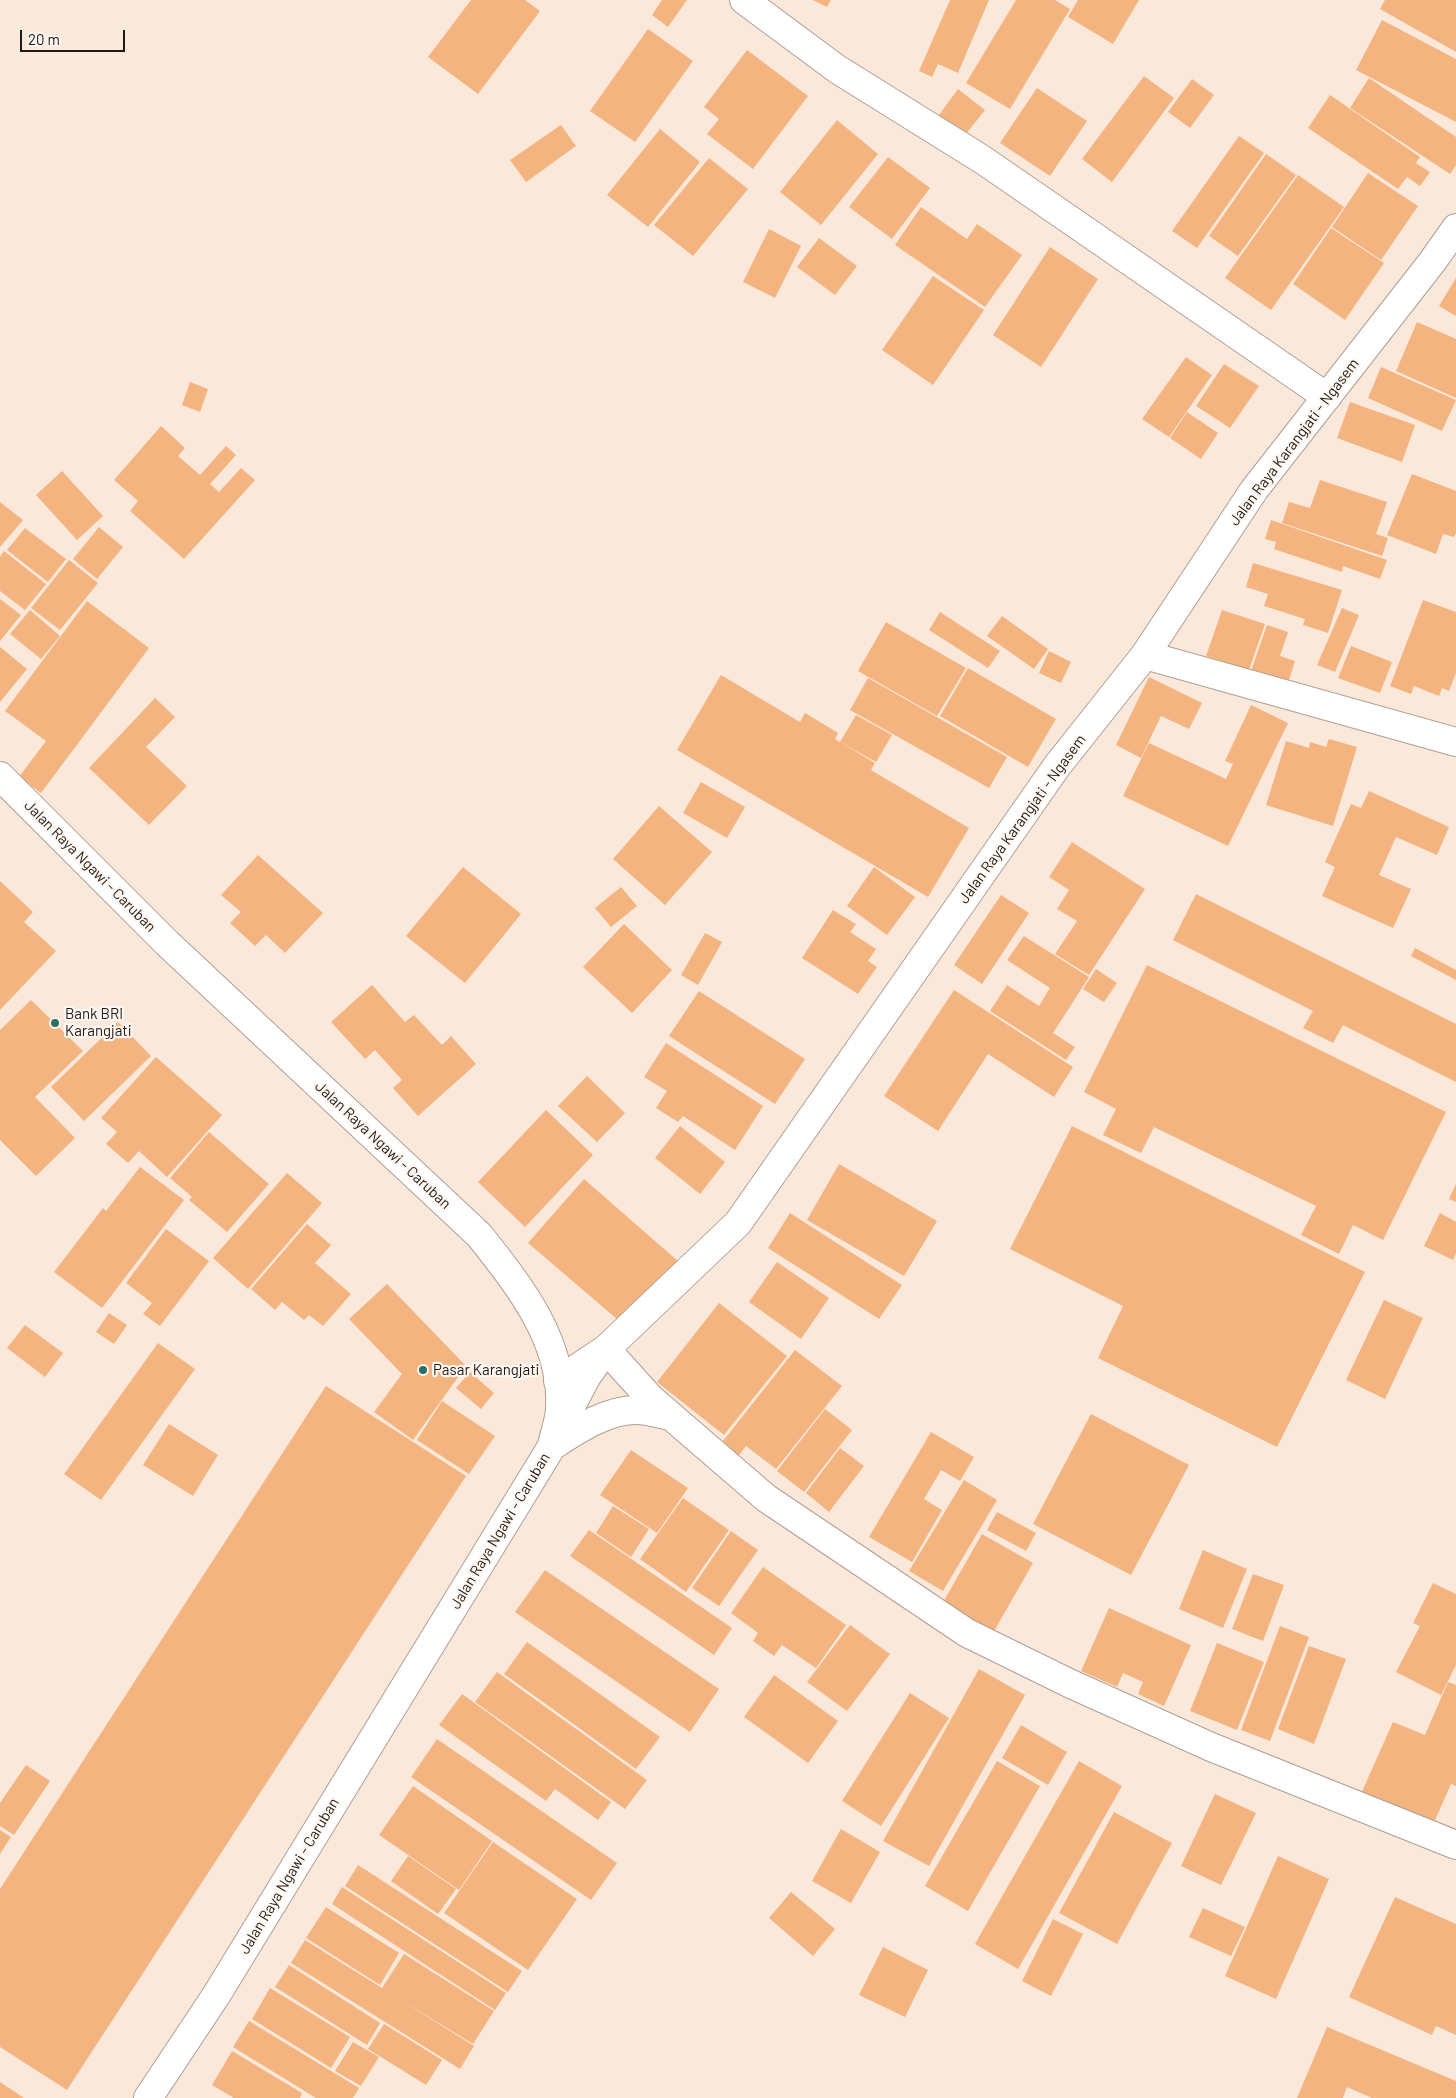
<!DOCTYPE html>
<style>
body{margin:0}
#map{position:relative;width:1456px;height:2098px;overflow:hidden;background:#fae8da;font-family:Barlow,sans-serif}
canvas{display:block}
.scale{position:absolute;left:20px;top:30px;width:105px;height:22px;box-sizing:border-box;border:2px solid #1f1914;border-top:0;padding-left:6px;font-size:15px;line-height:18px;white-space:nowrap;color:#1f1914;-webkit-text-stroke:4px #fff7f2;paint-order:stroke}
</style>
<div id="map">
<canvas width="1456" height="2098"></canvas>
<div class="scale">20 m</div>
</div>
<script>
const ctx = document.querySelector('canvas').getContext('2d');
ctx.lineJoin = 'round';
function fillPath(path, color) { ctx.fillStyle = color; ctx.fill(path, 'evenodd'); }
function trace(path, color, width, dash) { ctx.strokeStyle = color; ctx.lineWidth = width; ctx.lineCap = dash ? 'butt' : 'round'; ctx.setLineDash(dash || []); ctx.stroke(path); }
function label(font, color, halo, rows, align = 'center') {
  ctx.font = font + ' Barlow,sans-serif'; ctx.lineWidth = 4.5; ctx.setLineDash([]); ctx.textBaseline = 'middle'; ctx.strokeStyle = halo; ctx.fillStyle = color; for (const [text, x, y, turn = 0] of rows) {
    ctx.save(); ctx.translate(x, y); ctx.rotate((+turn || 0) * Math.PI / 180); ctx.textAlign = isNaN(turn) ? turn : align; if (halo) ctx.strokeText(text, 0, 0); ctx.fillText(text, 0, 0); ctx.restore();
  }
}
fillPath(new Path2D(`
 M 471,0 L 525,0 L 540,11 L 478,94 L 428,57 Z
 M 662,0 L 687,0 L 668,27 L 652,15 Z
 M 813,0 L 831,0 L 827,7 Z
 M 950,0 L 989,0 L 958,73 L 938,64 L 932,77 L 919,71 Z
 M 1016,0 L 1055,0 L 1070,9 L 1010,109 L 966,83 Z
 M 1078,0 L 1139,0 L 1113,44 L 1068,17 Z
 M 1385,0 L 1456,0 L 1456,52 L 1380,9 Z
 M 1382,20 L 1456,59 L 1456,122 L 1356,70 Z
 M 648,29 L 693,61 L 635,142 L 590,111 Z
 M 747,50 L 808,96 L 753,169 L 707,134 L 719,119 L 704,107 Z
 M 1144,76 L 1174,98 L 1112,182 L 1082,159 Z
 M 1369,78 L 1456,137 L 1456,165 L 1450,174 L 1350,108 Z
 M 1192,79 L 1214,95 L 1190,128 L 1168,112 Z
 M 1037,88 L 1087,121 L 1050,176 L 1000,143 Z
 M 958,89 L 985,110 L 962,139 L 936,119 Z
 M 1330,95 L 1420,157 L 1416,163 L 1430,172 L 1420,186 L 1407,177 L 1398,189 L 1308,128 Z
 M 837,120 L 878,154 L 821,225 L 780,192 Z
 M 561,125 L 576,146 L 526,182 L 510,160 Z
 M 660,129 L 700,162 L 648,227 L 607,195 Z
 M 1239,136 L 1264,153 L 1197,248 L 1172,231 Z
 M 1266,154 L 1296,175 L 1238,256 L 1209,236 Z
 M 888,157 L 930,188 L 892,239 L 849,207 Z
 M 709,158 L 748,189 L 693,256 L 654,225 Z
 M 1368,173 L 1418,206 L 1381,260 L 1332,227 Z
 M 1298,175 L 1344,207 L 1271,310 L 1225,278 Z
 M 921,207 L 967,239 L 977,224 L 1022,255 L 985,307 L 895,245 Z
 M 1331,228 L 1384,263 L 1345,320 L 1293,284 Z
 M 769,229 L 801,246 L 775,298 L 743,282 Z
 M 819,238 L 857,266 L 835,295 L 797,267 Z
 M 1050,247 L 1098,279 L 1041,367 L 993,335 Z
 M 933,276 L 984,310 L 933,385 L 882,350 Z
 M 1456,278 L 1456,316 L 1439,306 Z
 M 1417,322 L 1456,339 L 1456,398 L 1396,371 Z
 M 1186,357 L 1212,375 L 1169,437 L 1142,419 Z
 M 1224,364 L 1259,386 L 1230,428 L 1196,406 Z
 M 1381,367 L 1456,400 L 1442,431 L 1368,398 Z
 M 190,382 L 208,389 L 200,412 L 182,405 Z
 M 1350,402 L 1415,425 L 1402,462 L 1337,438 Z
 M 1187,412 L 1218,433 L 1201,459 L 1170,438 Z
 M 161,426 L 185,448 L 178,456 L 200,475 L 226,446 L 236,455 L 210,484 L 219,492 L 241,468 L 255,480 L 184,559 L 130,511 L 138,501 L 114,480 Z
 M 62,471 L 103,516 L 77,540 L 36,495 Z
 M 1412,474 L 1456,491 L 1456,533 L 1454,537 L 1443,534 L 1436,554 L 1387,535 Z
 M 1320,480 L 1387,502 L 1376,534 L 1388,538 L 1382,556 L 1282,523 L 1289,502 L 1310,508 Z
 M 0,502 L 23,520 L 0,547 Z
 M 1271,520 L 1387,560 L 1380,579 L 1343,566 L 1342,572 L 1274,549 L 1276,542 L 1265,539 Z
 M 99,527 L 123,547 L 97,579 L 73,559 Z
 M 25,528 L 66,559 L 48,582 L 7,550 Z
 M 4,551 L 46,584 L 25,610 L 0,591 L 0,557 Z
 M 69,560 L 98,583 L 60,630 L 31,608 Z
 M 1253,563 L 1342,590 L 1328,633 L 1303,625 L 1305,619 L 1264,606 L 1268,594 L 1246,587 Z
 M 0,599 L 21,615 L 0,641 Z
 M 1423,600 L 1456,612 L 1456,673 L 1449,691 L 1442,688 L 1439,696 L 1414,686 L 1411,694 L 1390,686 Z
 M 87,601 L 149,648 L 41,793 L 19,777 L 46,741 L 5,711 Z
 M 1342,608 L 1359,615 L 1335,672 L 1317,665 Z
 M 30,610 L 60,636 L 41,659 L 10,634 Z
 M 1222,610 L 1265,624 L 1249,670 L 1206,656 Z
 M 940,612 L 1000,651 L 988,668 L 929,630 Z
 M 1002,616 L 1048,649 L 1034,669 L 987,636 Z
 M 886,622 L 966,668 L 937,716 L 858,671 Z
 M 1267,625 L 1288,632 L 1280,656 L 1295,661 L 1288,683 L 1251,671 Z
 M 1351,646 L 1392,662 L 1380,693 L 1338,678 Z
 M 0,647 L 27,669 L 0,702 Z
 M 1049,651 L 1071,662 L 1061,683 L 1039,673 Z
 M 968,668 L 1056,719 L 1028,767 L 940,716 Z
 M 721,675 L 800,722 L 805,713 L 838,733 L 835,739 L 875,763 L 871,770 L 969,828 L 928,897 L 677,750 Z
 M 1149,677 L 1202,703 L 1189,729 L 1161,716 L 1141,758 L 1116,745 Z
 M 868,678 L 1007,757 L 989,788 L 850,710 Z
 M 155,698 L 175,717 L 146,747 L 187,786 L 149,825 L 89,768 Z
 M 1251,705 L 1288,723 L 1228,846 L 1123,796 L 1149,743 L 1226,779 L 1233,764 L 1225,761 Z
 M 856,715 L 892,735 L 876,762 L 840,742 Z
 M 1329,739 L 1357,747 L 1333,826 L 1266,805 L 1286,741 L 1309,748 L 1310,742 L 1326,747 Z
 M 701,782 L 745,807 L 727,838 L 683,813 Z
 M 1369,791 L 1449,827 L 1437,855 L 1396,837 L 1379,875 L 1411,889 L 1393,928 L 1322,896 L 1335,867 L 1325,862 L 1351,804 L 1361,808 Z
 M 659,806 L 712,852 L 665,905 L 613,859 Z
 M 1072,842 L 1145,889 L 1089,975 L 1055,954 L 1077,921 L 1057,909 L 1069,890 L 1049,877 Z
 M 258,855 L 323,913 L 285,953 L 266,935 L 255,946 L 230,923 L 241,912 L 221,895 Z
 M 463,867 L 521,914 L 465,983 L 406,936 Z
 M 874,867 L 915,897 L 887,935 L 847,906 Z
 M 0,881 L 33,912 L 24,922 L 56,951 L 0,1010 Z
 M 621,887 L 637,906 L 611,927 L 595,908 Z
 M 1196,894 L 1456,1024 L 1456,1082 L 1343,1025 L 1333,1043 L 1303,1028 L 1313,1011 L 1173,940 Z
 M 1001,895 L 1029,913 L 982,984 L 954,965 Z
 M 833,910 L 856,924 L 850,932 L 876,949 L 868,961 L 877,967 L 858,994 L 802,958 Z
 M 624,924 L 672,970 L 632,1013 L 583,967 Z
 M 705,933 L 722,942 L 698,985 L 681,975 Z
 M 1024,936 L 1089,977 L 1053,1033 L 1075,1047 L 1066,1060 L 990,1011 L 1007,985 L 1039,1006 L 1050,988 L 1007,960 Z
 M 1415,948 L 1456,970 L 1456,980 L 1411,956 Z
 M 1147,965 L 1446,1112 L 1383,1240 L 1353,1225 L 1339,1254 L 1301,1235 L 1316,1206 L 1154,1127 L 1141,1153 L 1103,1135 L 1116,1109 L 1084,1092 Z
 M 1096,969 L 1117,983 L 1104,1002 L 1083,989 Z
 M 372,985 L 405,1022 L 414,1015 L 442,1045 L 451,1036 L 476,1064 L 418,1116 L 393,1088 L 402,1080 L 375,1050 L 365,1059 L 331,1022 Z
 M 954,990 L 1073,1067 L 1054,1097 L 988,1054 L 938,1131 L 884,1096 Z
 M 699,991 L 805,1059 L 775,1104 L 669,1036 Z
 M 31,1000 L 83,1051 L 35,1097 L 75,1138 L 36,1176 L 0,1140 L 0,1030 Z
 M 118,1022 L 151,1056 L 84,1121 L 51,1087 Z
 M 666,1043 L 763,1106 L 735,1150 L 683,1116 L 678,1122 L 656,1108 L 667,1091 L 644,1077 Z
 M 156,1057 L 222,1115 L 167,1177 L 139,1151 L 128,1163 L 106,1144 L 117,1132 L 101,1118 Z
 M 587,1076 L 625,1113 L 597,1142 L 558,1106 Z
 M 546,1110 L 593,1155 L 525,1227 L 478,1182 Z
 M 680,1126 L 725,1162 L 700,1194 L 655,1158 Z
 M 1072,1126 L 1365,1272 L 1277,1447 L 1098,1358 L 1123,1306 L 1010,1249 Z
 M 209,1132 L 269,1184 L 227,1232 L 189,1200 L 192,1197 L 170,1178 Z
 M 839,1164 L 937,1221 L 904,1276 L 807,1220 Z
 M 140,1167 L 184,1200 L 102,1308 L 54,1272 L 103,1208 L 106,1211 Z
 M 287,1173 L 322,1203 L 248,1289 L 213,1258 Z
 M 584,1179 L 679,1262 L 624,1325 L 528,1243 Z
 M 1456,1184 L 1456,1202 L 1449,1199 Z
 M 790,1213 L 902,1285 L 879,1319 L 768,1248 Z
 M 1440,1213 L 1456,1222 L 1456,1253 L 1453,1260 L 1424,1246 Z
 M 307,1224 L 331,1245 L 315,1263 L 351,1294 L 323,1326 L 309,1315 L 304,1320 L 282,1302 L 275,1310 L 251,1289 Z
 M 166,1229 L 209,1261 L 160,1326 L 143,1314 L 152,1303 L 126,1283 Z
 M 777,1262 L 829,1298 L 801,1339 L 749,1302 Z
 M 387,1284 L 466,1366 L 413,1440 L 374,1412 L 402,1374 L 349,1319 Z
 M 1384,1300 L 1423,1318 L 1385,1399 L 1346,1380 Z
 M 719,1303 L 787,1356 L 724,1435 L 657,1382 Z
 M 109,1313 L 127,1325 L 114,1344 L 96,1332 Z
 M 25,1325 L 63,1353 L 45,1377 L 7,1348 Z
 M 158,1343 L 195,1369 L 101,1500 L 64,1474 Z
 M 795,1350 L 842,1386 L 776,1469 L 746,1446 L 736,1459 L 719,1446 Z
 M 470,1372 L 494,1393 L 481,1409 L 456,1388 Z
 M 326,1386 L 466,1476 L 67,2090 L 0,2047 L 0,1889 Z
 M 442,1401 L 495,1436 L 469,1474 L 417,1440 Z
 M 825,1409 L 852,1430 L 804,1492 L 777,1471 Z
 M 1091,1414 L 1189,1465 L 1131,1575 L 1033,1524 Z
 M 169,1424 L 218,1455 L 193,1496 L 143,1465 Z
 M 931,1432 L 974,1457 L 960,1481 L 941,1470 L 924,1499 L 942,1510 L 912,1562 L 869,1537 Z
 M 840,1448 L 864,1466 L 829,1512 L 806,1493 Z
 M 631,1450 L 688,1488 L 657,1533 L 600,1495 Z
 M 964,1480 L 997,1500 L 943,1591 L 909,1571 Z
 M 683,1498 L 729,1530 L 686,1592 L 640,1559 Z
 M 613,1506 L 649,1529 L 631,1557 L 596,1533 Z
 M 997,1512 L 1036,1533 L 1026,1551 L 987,1530 Z
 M 589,1530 L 732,1628 L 714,1655 L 570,1556 Z
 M 731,1531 L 758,1550 L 719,1606 L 692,1588 Z
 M 982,1534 L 1033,1563 L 993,1633 L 942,1604 Z
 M 1203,1550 L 1247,1569 L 1223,1628 L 1179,1609 Z
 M 763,1567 L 846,1625 L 816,1668 L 782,1645 L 774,1656 L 753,1641 L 758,1633 L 731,1613 Z
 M 545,1570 L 719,1689 L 690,1732 L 515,1612 Z
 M 1253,1574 L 1284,1585 L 1263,1641 L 1232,1629 Z
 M 1433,1583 L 1456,1594 L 1456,1665 L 1441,1695 L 1396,1672 L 1420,1626 L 1413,1623 Z
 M 1109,1608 L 1191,1645 L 1164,1706 L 1138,1694 L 1143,1682 L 1123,1673 L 1117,1687 L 1081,1671 Z
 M 850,1625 L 890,1654 L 847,1711 L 807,1682 Z
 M 1280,1626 L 1309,1637 L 1270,1741 L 1241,1730 Z
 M 527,1642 L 660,1737 L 636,1769 L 504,1674 Z
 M 1217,1643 L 1264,1662 L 1237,1730 L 1190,1711 Z
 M 1309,1646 L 1346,1659 L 1314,1744 L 1278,1729 Z
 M 979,1669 L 1025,1695 L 929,1866 L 883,1841 Z
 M 497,1672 L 647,1780 L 625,1809 L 475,1702 Z
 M 774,1675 L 838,1721 L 808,1763 L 744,1717 Z
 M 1448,1682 L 1456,1685 L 1456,1786 L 1451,1784 L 1432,1827 L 1360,1796 L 1393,1722 L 1425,1735 Z
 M 910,1693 L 949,1718 L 881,1826 L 842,1801 Z
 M 462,1694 L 611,1802 L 598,1820 L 555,1789 L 546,1801 L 439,1725 Z
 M 1021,1725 L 1067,1752 L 1048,1785 L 1002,1758 Z
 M 437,1739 L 617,1863 L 591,1900 L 411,1777 Z
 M 997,1761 L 1040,1786 L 968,1911 L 925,1886 Z
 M 1079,1761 L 1122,1786 L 1018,1969 L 975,1944 Z
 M 26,1765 L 50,1781 L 14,1835 L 0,1826 L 0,1803 Z
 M 413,1786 L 492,1841 L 459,1890 L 379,1835 Z
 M 1215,1794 L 1256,1813 L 1221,1885 L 1181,1866 Z
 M 1114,1812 L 1172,1843 L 1117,1944 L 1059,1913 Z
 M 841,1829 L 880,1852 L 851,1903 L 812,1881 Z
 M 0,1830 L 11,1837 L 0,1854 Z
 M 493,1842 L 577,1899 L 528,1970 L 444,1913 Z
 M 408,1856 L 456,1889 L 438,1914 L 391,1881 Z
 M 1278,1856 L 1329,1879 L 1276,1999 L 1225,1976 Z
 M 358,1865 L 522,1971 L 508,1992 L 345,1886 Z
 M 342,1887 L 506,1993 L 495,2010 L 332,1904 Z
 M 791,1892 L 835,1929 L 813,1956 L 769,1918 Z
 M 1395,1897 L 1456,1924 L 1456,2035 L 1436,2026 L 1432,2035 L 1349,1997 Z
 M 326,1907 L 399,1953 L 380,1985 L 306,1938 Z
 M 1203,1908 L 1245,1927 L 1231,1956 L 1189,1937 Z
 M 1053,1919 L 1083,1934 L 1051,1996 L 1022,1981 Z
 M 305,1940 L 382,1988 L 404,1954 L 494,2011 L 473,2044 L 399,1999 L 474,2046 L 460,2069 L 291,1963 Z
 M 883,1947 L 928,1970 L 905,2017 L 859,1995 Z
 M 289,1965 L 380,2023 L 367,2045 L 275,1987 Z
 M 270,1988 L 350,2037 L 331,2068 L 252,2019 Z
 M 249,2021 L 359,2088 L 353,2098 L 316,2098 L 233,2047 Z
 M 384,2024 L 442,2060 L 426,2085 L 368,2049 Z
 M 1327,2027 L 1456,2081 L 1456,2098 L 1372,2098 L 1347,2087 L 1343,2098 L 1297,2098 Z
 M 353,2042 L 379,2057 L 361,2086 L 335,2071 Z
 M 232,2051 L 302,2093 L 300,2098 L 234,2098 L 212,2085 Z
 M 0,2082 L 24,2098 L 0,2098 Z`), '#f4b480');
const minor = new Path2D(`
 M 744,0 L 837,69 L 983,160 L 1327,397
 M 1145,655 L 1456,742
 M 606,1349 L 650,1398 L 766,1498 L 967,1633 L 1071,1684 L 1211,1747 L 1456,1845`);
const major = new Path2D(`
 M 558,1381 L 606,1349 L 738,1223 L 1057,766 L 1145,655 L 1254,490 L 1432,262 L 1456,228
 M 556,1434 L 587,1376 L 599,1359
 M 552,1446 C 577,1430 606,1410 636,1410 C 648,1410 660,1414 671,1416`);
const highway = new Path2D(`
 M 0,776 L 167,943 L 479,1235 C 518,1284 564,1341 560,1408 C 560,1420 554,1434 552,1446 L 217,1994 L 148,2098`);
trace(minor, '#af9f92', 30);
trace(major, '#af9f92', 30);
trace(highway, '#af9f92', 30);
trace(minor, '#fff', 28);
trace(major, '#fff', 28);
trace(highway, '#fff', 28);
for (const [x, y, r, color] of [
 [55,1023,5,"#297066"],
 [423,1370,5,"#297066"]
]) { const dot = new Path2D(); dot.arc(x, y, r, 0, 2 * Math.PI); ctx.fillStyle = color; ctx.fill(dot); trace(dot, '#fff7f2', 2); }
label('15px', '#1f1914', '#fff7f2', [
 ["Jalan Raya Karangjati - Ngasem",1294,442,-53],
 ["Jalan Raya Karangjati - Ngasem",1022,819,-54],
 ["Jalan Raya Ngawi - Caruban",90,866,45],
 ["Jalan Raya Ngawi - Caruban",383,1145,43],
 ["Jalan Raya Ngawi - Caruban",500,1531,-59],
 ["Jalan Raya Ngawi - Caruban",289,1876,-59]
]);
label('15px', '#1f1914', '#fff7f2', [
 ["Bank BRI",65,1014],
 ["Karangjati",65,1031],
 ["Pasar Karangjati",433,1370]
], 'left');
</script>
